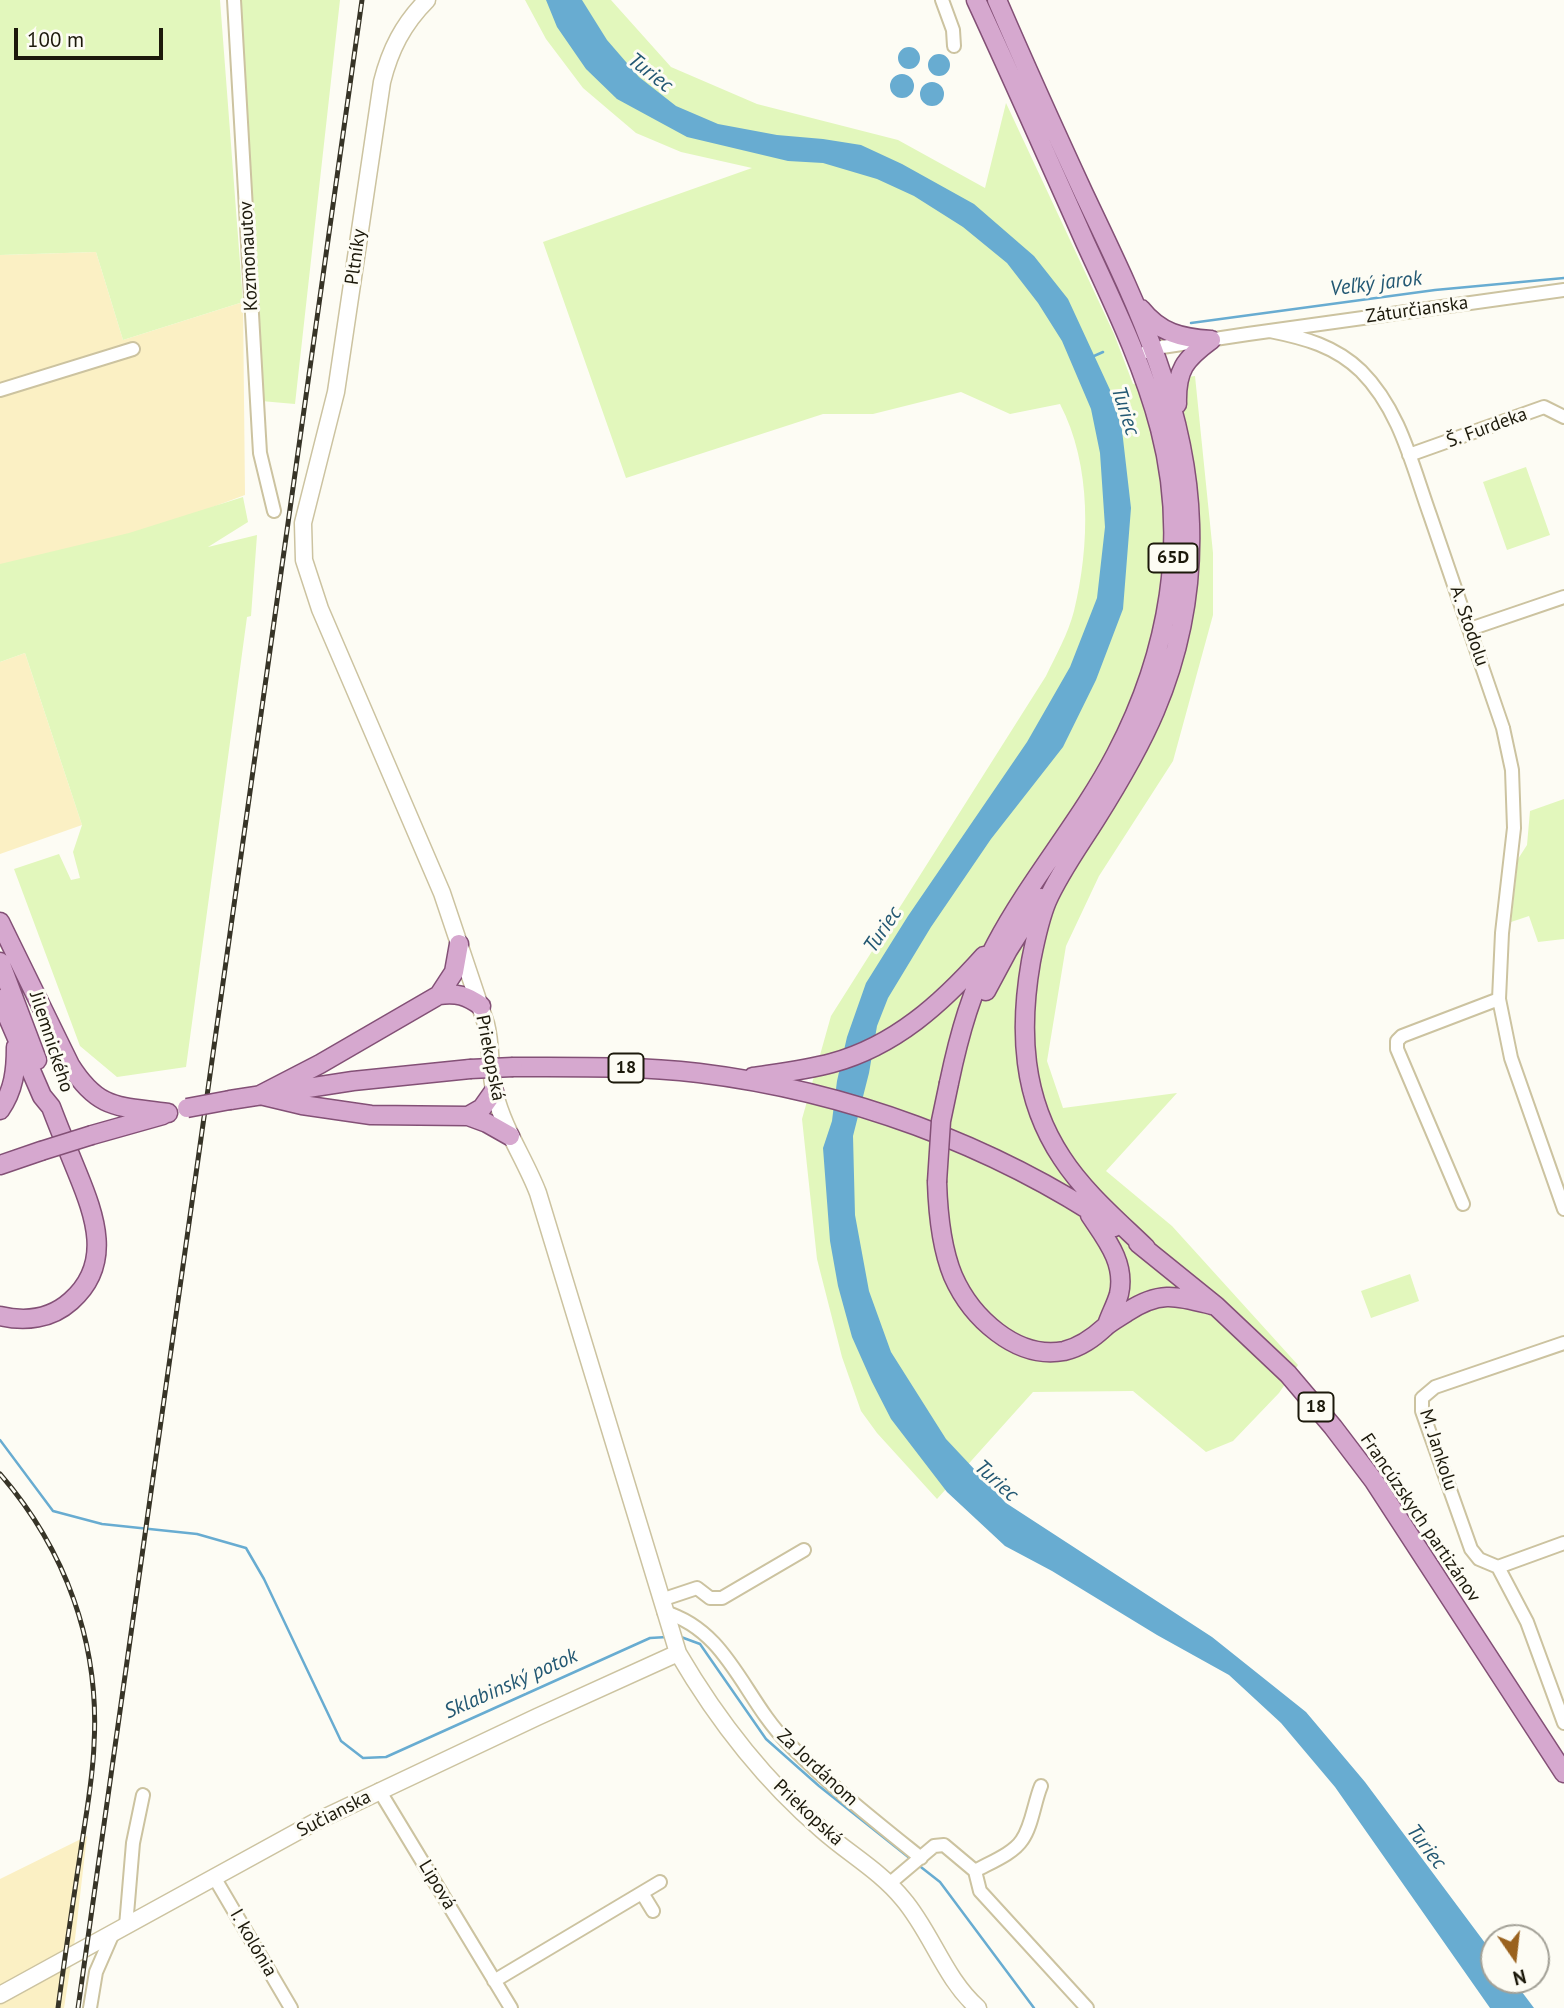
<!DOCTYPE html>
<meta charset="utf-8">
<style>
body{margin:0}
#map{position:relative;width:1564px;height:2008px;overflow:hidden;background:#fdfcf4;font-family:"PT Sans",sans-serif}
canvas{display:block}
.north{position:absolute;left:1480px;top:1924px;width:70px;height:70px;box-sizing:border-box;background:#fdfcf4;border:2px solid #a3a197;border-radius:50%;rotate:166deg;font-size:19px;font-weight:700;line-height:28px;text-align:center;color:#1c190b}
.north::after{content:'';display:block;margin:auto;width:24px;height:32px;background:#9a621e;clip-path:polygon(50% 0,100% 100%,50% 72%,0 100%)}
.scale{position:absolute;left:14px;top:28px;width:149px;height:32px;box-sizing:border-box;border:4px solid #1c190b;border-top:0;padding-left:9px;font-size:21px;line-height:24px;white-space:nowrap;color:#1c190b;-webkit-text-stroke:5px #fdfcf4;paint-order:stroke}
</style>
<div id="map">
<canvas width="1564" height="2008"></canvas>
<div class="north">N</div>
<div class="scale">100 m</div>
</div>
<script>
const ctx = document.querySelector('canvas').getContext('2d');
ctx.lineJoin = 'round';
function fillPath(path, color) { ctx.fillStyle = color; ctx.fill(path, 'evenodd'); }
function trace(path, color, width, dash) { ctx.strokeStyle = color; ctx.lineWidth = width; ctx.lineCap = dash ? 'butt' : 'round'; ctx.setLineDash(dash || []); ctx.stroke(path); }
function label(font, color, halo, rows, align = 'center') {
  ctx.font = font + ' "PT Sans",sans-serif'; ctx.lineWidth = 6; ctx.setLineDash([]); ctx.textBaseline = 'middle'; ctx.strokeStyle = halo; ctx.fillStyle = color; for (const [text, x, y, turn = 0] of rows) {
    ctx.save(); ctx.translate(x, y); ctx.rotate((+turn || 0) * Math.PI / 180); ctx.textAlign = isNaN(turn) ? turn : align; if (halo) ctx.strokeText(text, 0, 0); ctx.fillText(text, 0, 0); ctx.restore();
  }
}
fillPath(new Path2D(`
 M 96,252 L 123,340 L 243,302 L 245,495 L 25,577 L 0,581 L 0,255 Z
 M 25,653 L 82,825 L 0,854 L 0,662 Z
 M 87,1836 L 75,1939 L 64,2008 L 0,2008 L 0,1879 Z`), '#fbf0c4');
fillPath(new Path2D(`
 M 0,0 L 220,0 L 243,302 L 123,340 L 96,252 L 0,255 Z
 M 236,0 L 340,0 L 295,404 L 261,401 Z
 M 525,0 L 611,0 L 671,67 L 757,104 L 898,140 L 985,188 L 1006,103 L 1114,334 L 1133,384 L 1195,376 L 1213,553 L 1213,615 L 1173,761 L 1099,876 L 1066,946 L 1047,1061 L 1063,1108 L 1177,1093 L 1106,1171 L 1172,1226 L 1298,1365 L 1279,1393 L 1233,1441 L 1206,1452 L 1133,1391 L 1033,1392 L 937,1499 L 877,1433 L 861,1411 L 842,1357 L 817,1259 L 802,1119 L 831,1016 L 1046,676 C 1056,655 1068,634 1074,611 C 1090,546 1092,465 1060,404 L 1010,414 L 961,392 L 873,414 L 823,414 L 626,478 L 543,242 L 752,168 L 681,152 L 636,133 L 583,88 L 546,39 Z
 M 1526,467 L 1550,535 L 1507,550 L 1483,482 Z
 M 243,497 L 248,522 L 208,547 L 257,535 L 251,616 L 247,617 L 186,1067 L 117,1077 L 80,1046 L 14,869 L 59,854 L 71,880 L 80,878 L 73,852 L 82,825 L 25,653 L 0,662 L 0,564 L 129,533 Z
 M 1564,799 L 1564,939 L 1538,942 L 1529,916 L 1511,922 L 1518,859 L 1527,845 L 1530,811 Z
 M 1410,1274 L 1419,1301 L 1371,1318 L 1361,1291 Z`), '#e2f7bc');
fillPath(new Path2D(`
 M 546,0 L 582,0 L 607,40 L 639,77 L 676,106 L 718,124 L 777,135 L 823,139 L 861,145 L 902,164 L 974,204 L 1034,256 L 1068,299 L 1111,392 L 1122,430 L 1131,508 L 1123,609 L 1096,680 L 1063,747 L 991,839 L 931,927 L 888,998 L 877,1026 L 869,1073 L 853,1136 L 855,1215 L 869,1291 L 891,1352 L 946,1439 L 1006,1503 L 1212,1637 L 1306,1712 L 1365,1782 L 1494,1955 L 1494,1980 L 1513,1980 L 1534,2008 L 1490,2008 L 1335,1787 L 1281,1723 L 1229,1675 L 1157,1635 L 1052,1571 L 1005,1546 L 947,1492 L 891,1419 L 872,1382 L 852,1337 L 838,1286 L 830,1241 L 823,1148 L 832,1121 L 837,1081 L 847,1037 L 866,983 L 908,916 L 1027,742 L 1070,667 L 1097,598 L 1105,527 L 1100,453 L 1091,409 L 1062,341 L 1038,303 L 1007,263 L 963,227 L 914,196 L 877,179 L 823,163 L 788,161 L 687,137 L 617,99 L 586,69 L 557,27 Z
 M898 58a11 11 0 1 1 22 0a11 11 0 1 1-22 0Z
 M928 65a11 11 0 1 1 22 0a11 11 0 1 1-22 0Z
 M890 86a12 12 0 1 1 24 0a12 12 0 1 1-24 0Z
 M920 94a12 12 0 1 1 24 0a12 12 0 1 1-24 0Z`), '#68acd1');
trace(new Path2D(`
 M 1191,323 L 1435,290 L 1564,278
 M 1094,356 L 1103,352
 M 0,1440 L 53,1511 L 102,1524 L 197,1534 L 246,1548 L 264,1579 L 341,1741 L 363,1758 L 386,1757 L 650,1638 L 667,1637
 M 681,1637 L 700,1644 L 766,1739 L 819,1786 L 912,1860
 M 917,1864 L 940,1882 L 1034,2008`), '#68acd1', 2.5);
const street = new Path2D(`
 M 234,0 L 259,436 L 260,453 L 274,511
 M 942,0 L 953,30 L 954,46
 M 1270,331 C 1305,338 1335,346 1361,371 C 1400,410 1412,465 1430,515 C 1455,586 1479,657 1503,728 L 1512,770 L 1514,828 L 1502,933 L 1499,999 L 1511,1058 L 1564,1209
 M 1146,352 L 1162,347 L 1248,334 L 1564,290
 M 0,390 L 133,349
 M 1409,455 L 1544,407 L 1564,417
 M 1470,629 L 1564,597
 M 1463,1204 L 1397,1049 L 1397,1041 L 1402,1036 L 1499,999
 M 1564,1343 L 1435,1387 L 1422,1398 L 1422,1411 L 1471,1549 L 1479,1559 L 1498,1567 L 1564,1543
 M 1498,1567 L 1527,1622 L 1564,1723
 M 661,1600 L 697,1588 L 710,1598 L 722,1598 L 804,1550
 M 664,1612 C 728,1630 744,1699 787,1742 C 828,1784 875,1821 921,1858
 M 379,1790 L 511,2008
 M 975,1871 L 980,1891 L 1087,2008
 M 975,1871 C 989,1863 1013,1854 1022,1840 C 1032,1826 1034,1803 1041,1786
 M 214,1877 L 291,2008
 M 889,1884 L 934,1846 L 944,1845 L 975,1871
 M 642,1893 L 653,1911
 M 126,1926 L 133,1843 L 143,1795
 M 494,1981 L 660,1882
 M 90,2008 L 96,1972 L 113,1933`);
const secondary = new Path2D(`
 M 427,0 C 403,24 390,50 382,82 L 336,392 L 303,523 L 304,560 L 320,609 L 442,893 L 486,1024 C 492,1047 489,1071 495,1094 C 504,1130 525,1159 538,1193 L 678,1653 C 716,1718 765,1781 822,1830 C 849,1854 880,1871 903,1899 C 932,1933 944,1978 978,2008
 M 0,1995 L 315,1822 L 537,1717 L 678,1653`);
const primary = new Path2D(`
 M 997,0 C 1025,65 1054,129 1084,194 C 1134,299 1187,405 1190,524 C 1192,587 1180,652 1155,711 C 1139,749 1118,784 1096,819 C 1079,846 1060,872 1047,901 C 1039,920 1035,941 1031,961 C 1019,1030 1022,1098 1062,1158 C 1084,1192 1117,1220 1146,1248
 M 1141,309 C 1160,333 1181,338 1211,340
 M 1177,404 C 1176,370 1185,359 1211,340
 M 0,922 L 70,1065 C 99,1111 119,1106 168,1113
 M 0,962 L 37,1060
 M 986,991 L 1008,950 L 1041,898
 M 439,995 L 454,972 L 459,944
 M 0,999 L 42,1096 L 51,1107 C 59,1128 68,1150 77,1172 C 95,1216 113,1264 71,1301 C 51,1319 25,1322 0,1316
 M 513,1067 C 575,1067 638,1066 699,1073 C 846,1091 992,1144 1115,1227
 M 753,1077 C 780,1073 806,1070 832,1063 C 895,1046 942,1003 984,956
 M 949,1083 C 959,1035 972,988 996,944 C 1031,878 1081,821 1116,754 C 1169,653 1189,540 1160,429 C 1143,364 1113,303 1085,242 C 1049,161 1013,80 976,0
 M 260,1095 L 302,1105 L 371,1115 L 468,1116 L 487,1123 L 510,1136
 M 260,1095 L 320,1064 L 439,995 C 457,993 466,995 481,1006
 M 230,1100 L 353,1081 L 470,1069
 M 0,1110 C 14,1090 16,1070 16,1047
 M 468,1116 L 482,1108 L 494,1091
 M 92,1135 L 163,1115
 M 0,1165 L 41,1151
 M 937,1182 C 938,1214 941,1247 953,1276 C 971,1317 1016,1360 1064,1351 C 1081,1347 1093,1338 1105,1327 C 1112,1321 1120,1317 1127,1312 C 1160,1290 1177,1296 1212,1305
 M 1090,1215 C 1106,1239 1126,1263 1119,1294 C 1116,1305 1110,1315 1107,1325
 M 1138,1243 L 1216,1306 L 1288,1374 L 1333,1427 L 1374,1481 L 1564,1773`);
trace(street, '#ccc3a0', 16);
trace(secondary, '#ccc3a0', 19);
trace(primary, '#835076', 21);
trace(street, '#fff', 12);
trace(secondary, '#fff', 16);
trace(primary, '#d6a8cf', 18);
const rail = new Path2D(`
 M 0,1474 C 65,1549 100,1643 94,1744 C 93,1779 86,1814 81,1849 C 73,1902 65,1955 58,2008
 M 78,2008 L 362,0`);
trace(rail, '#373427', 5);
trace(rail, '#fdfcf4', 2.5, [8]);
const primaryBridge = new Path2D(`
 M 470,1069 L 513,1067
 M 187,1108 L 230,1100
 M 41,1151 L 92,1135
 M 937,1182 L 941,1121 L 949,1083`);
trace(primaryBridge, '#835076', 21, []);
trace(primaryBridge, '#d6a8cf', 18);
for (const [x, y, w] of [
 [1173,558,49],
 [626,1068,35],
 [1316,1407,35]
]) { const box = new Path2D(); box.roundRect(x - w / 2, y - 14.5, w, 29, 5); ctx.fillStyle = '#fdfcf4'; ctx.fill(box); trace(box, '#1c190b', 2); }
label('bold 18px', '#1c190b', null, [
 ["65D",1173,558],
 ["18",626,1068],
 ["18",1316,1407]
]);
label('19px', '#1c190b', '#fdfcf4', [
 ["Kozmonautov",249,256,-93],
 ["Pltníky",356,257,-82],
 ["Záturčianska",1417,310,-8],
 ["Š. Furdeka",1487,428,-20],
 ["A. Stodolu",1469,626,71],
 ["Jilemnického",51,1042,72],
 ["Priekopská",490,1058,79],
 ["M. Jankolu",1438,1450,72],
 ["Francúzskych partizánov",1420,1518,56],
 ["Za Jordánom",817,1768,43],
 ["Priekopská",808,1813,43],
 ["Sučianska",334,1814,-27],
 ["Lipová",437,1885,59],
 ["I. kolónia",253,1943,60]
]);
label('italic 21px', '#235873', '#fdfcf4', [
 ["Turiec",650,73,38],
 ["Veľký jarok",1376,284,-7],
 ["Turiec",1125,411,72],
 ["Turiec",883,930,-56],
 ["Turiec",996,1481,42],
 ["Sklabinský potok",511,1684,-24],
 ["Turiec",1426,1847,52]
]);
</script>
